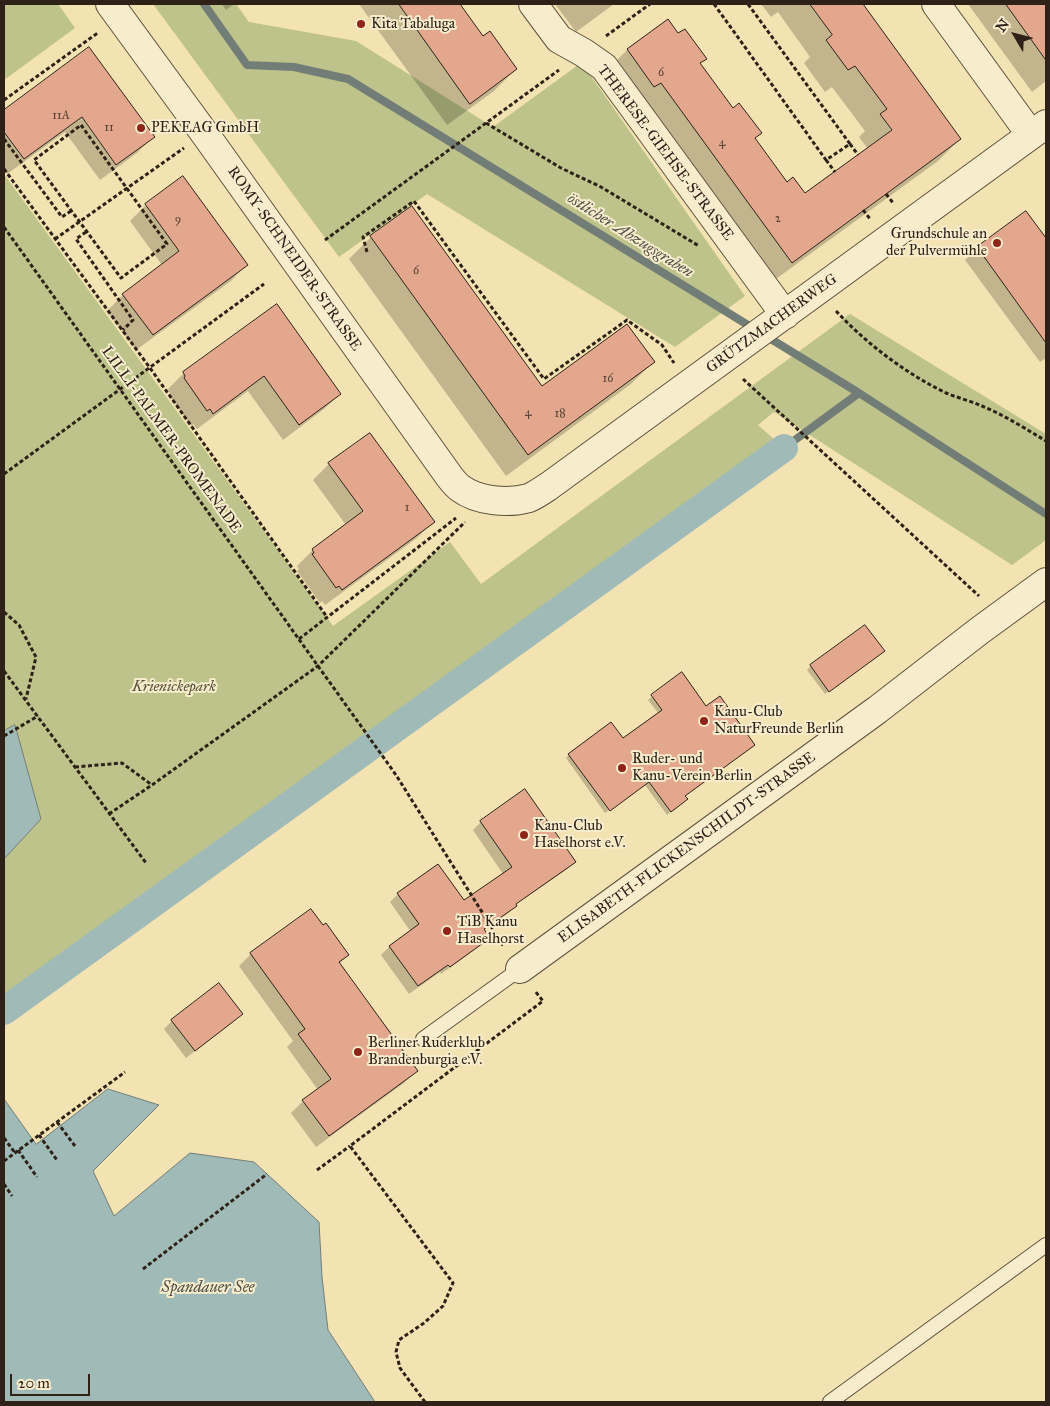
<!DOCTYPE html>
<meta charset="utf-8">
<style>
body{margin:0}
#map{position:relative;width:1050px;height:1406px;overflow:hidden;background:#f3e3b2;font-family:"IM FELL Great Primer",serif}
canvas{display:block}
.frame{position:absolute;inset:0;border:5px solid #2d2118;pointer-events:none}
.north{position:absolute;left:990px;top:10px;width:50px;height:50px;-webkit-text-stroke:4px #f7edcd;paint-order:stroke;rotate:307deg;font-size:14px;font-weight:700;line-height:20px;text-align:center;color:#2d2118}
.north::after{content:'';display:block;margin:auto;width:18px;height:22px;background:#2d2118;clip-path:polygon(50% 0,100% 100%,50% 72%,0 100%)}
.scale{position:absolute;left:10px;top:1374px;width:80px;height:22px;box-sizing:border-box;border:2px solid #2d2118;border-top:0;padding-left:6px;font-size:15px;line-height:18px;white-space:nowrap;color:#2d2118;-webkit-text-stroke:4px #f7edcd;paint-order:stroke}
</style>
<div id="map">
<canvas width="1050" height="1406"></canvas>
<div class="frame"></div>
<div class="north">N</div>
<div class="scale">20 m</div>
</div>
<script>
const ctx = document.querySelector('canvas').getContext('2d');
ctx.lineJoin = 'round';
function fillPath(path, color) { ctx.fillStyle = color; ctx.fill(path, 'evenodd'); }
function trace(path, color, width, dash) { ctx.strokeStyle = color; ctx.lineWidth = width; ctx.lineCap = dash ? 'butt' : 'round'; ctx.setLineDash(dash || []); ctx.stroke(path); }
function label(font, color, halo, rows, align = 'center') {
  ctx.font = font + ' "IM FELL Great Primer",serif'; ctx.lineWidth = 4; ctx.setLineDash([]); ctx.textBaseline = 'middle'; ctx.strokeStyle = halo; ctx.fillStyle = color; for (const [text, x, y, turn = 0] of rows) {
    ctx.save(); ctx.translate(x, y); ctx.rotate((+turn || 0) * Math.PI / 180); ctx.textAlign = isNaN(turn) ? turn : align; if (halo) ctx.strokeText(text, 0, 0); ctx.fillText(text, 0, 0); ctx.restore();
  }
}
fillPath(new Path2D(`
 M 4,4 L 58,4 L 75,28 L 4,80 Z
 M 153,4 L 236,4 L 249,22 L 356,41 L 493,127 L 578,65 L 591,76 L 745,296 L 675,347 L 427,194 L 339,257 Z
 M 4,174 L 333,626 L 450,542 L 481,584 L 850,314 L 1046,434 L 1046,540 L 1012,565 L 774,412 L 758,425 L 784,448 L 4,1011 L 4,859 L 41,819 L 15,725 L 4,731 Z`), '#bdc38a');
const water = new Path2D(`
 M 15,725 L 41,819 L 4,859 L 4,731 Z
 M 108,1089 L 159,1105 L 93,1171 L 114,1216 L 190,1153 L 254,1162 L 319,1222 L 322,1277 L 328,1330 L 375,1402 L 4,1402 L 4,1099 L 36,1144 Z`);
fillPath(water, '#a0bbb7');
trace(water, '#727d77', 1);
fillPath(new Path2D(`
 M 222,4 L 234,4 L 226,10 Z
 M 359,4 L 459,4 L 483,37 L 516,69 L 494,91 L 447,125 Z
 M 555,4 L 614,4 L 576,32 Z
 M 761,4 L 861,4 L 960,139 L 938,161 L 769,284 L 605,72 L 627,50 L 667,21 L 678,35 L 705,59 L 699,64 L 732,110 L 760,133 L 754,139 L 787,184 L 804,195 L 868,149 L 859,137 L 865,131 L 832,87 L 825,92 L 804,63 L 810,57 L 778,12 L 771,17 Z
 M 968,4 L 1046,4 L 1046,81 L 1032,92 Z
 M 89,49 L 153,137 L 137,153 L 100,180 L 65,132 L 7,174 L 4,169 L 4,111 Z
 M 183,178 L 246,265 L 231,281 L 136,350 L 107,311 L 123,295 L 162,265 L 130,221 L 146,205 Z
 M 411,208 L 542,387 L 653,362 L 631,384 L 506,476 L 349,259 L 371,237 Z
 M 1026,213 L 1046,240 L 1046,358 L 1040,362 L 965,260 L 977,248 Z
 M 276,306 L 340,394 L 324,409 L 283,440 L 248,391 L 197,429 L 193,424 L 191,426 L 169,395 L 170,393 L 168,389 L 184,373 Z
 M 369,434 L 433,522 L 417,538 L 325,605 L 322,601 L 320,603 L 297,571 L 299,569 L 297,566 L 313,550 L 346,525 L 313,480 L 329,464 Z
 M 879,655 L 825,694 L 807,670 L 811,666 Z
 M 681,674 L 706,708 L 683,803 L 667,815 L 645,785 L 605,813 L 566,758 L 569,755 L 622,739 L 659,714 L 648,700 Z
 M 481,822 L 575,862 L 566,870 L 515,905 L 507,914 L 483,930 L 488,938 L 480,946 L 441,974 L 440,972 L 409,994 L 381,955 L 389,947 L 411,932 L 390,902 L 398,894 L 463,902 L 503,874 L 473,830 Z
 M 322,927 L 348,955 L 339,964 L 416,1071 L 404,1083 L 316,1147 L 291,1113 L 303,1101 L 318,1090 L 287,1047 L 293,1041 L 239,966 L 251,954 Z
 M 241,1014 L 233,1022 L 186,1058 L 164,1029 L 172,1021 Z`), '#0003');
trace(new Path2D(`
 M 204,4 L 247,65 L 294,67 L 348,79 L 756,330
 M 766,336 L 859,393 L 1046,514
 M 784,448 L 859,393`), '#727d77', 8);
trace(new Path2D(`
 M 4,1011 L 784,448`), '#a0bbb7', 28);
const building = new Path2D(`
 M 399,4 L 460,4 L 483,36 L 490,31 L 517,69 L 470,104 Z
 M 810,4 L 863,4 L 961,139 L 792,263 L 661,83 L 654,87 L 627,49 L 668,19 L 678,33 L 685,29 L 707,59 L 700,63 L 733,108 L 739,103 L 762,133 L 755,138 L 787,182 L 793,177 L 805,193 L 892,130 L 880,114 L 887,109 L 855,66 L 848,70 L 826,40 L 832,35 Z
 M 1006,4 L 1046,4 L 1046,60 Z
 M 89,47 L 155,137 L 116,165 L 82,117 L 24,159 L 4,132 L 4,110 Z
 M 183,176 L 248,265 L 153,335 L 122,294 L 179,251 L 145,204 Z
 M 412,206 L 542,386 L 627,324 L 655,362 L 528,455 L 370,236 Z
 M 1026,211 L 1046,238 L 1046,343 L 977,247 Z
 M 277,304 L 341,394 L 299,425 L 264,376 L 213,414 L 210,409 L 207,411 L 184,378 L 185,376 L 183,372 Z
 M 370,433 L 435,522 L 342,590 L 339,586 L 336,588 L 312,554 L 314,553 L 312,549 L 363,511 L 328,463 Z
 M 865,625 L 885,651 L 829,692 L 810,665 Z
 M 682,672 L 706,706 L 720,696 L 755,745 L 685,796 L 688,799 L 671,812 L 649,782 L 610,811 L 568,754 L 611,722 L 623,738 L 662,710 L 651,695 Z
 M 525,789 L 576,862 L 516,904 L 517,906 L 484,929 L 490,938 L 450,967 L 448,965 L 418,986 L 389,946 L 419,924 L 397,893 L 438,864 L 464,900 L 512,867 L 480,821 Z
 M 311,909 L 323,925 L 326,923 L 349,955 L 339,962 L 418,1071 L 329,1136 L 302,1100 L 331,1079 L 298,1034 L 305,1029 L 250,953 Z
 M 219,983 L 243,1014 L 195,1051 L 171,1020 Z`);
fillPath(building, '#e3a78e');
trace(building, '#2d2118', 1);
const lane = new Path2D(`
 M 423,1039 L 520,969
 M 830,1402 L 1046,1245`);
const street = new Path2D(`
 M 110,4 L 205,134 L 449,476 C 452,480 456,485 460,488 C 477,501 508,504 529,498 C 536,495 543,490 549,486 L 1046,124
 M 533,4 L 559,39 L 584,53 L 604,67 L 785,315
 M 936,4 L 1031,135
 M 520,969 L 877,710 L 979,631 L 1046,582`);
trace(lane, '#5e523e', 16);
trace(street, '#5e523e', 30);
trace(new Path2D(`
 M 714,4 L 826,160 L 850,144 L 748,4
 M 606,36 L 650,4
 M 4,100 L 99,32
 M 486,123 L 561,168 L 601,187 L 699,246
 M 81,125 L 167,244 L 121,278 L 34,160 Z
 M 4,139 L 62,217 L 71,211
 M 850,144 L 858,155
 M 826,160 L 835,172
 M 4,169 L 150,368 L 327,617
 M 886,194 L 894,204
 M 863,210 L 871,220
 M 4,227 L 396,775 L 504,947
 M 86,232 L 76,239 L 133,320 L 123,330
 M 55,239 L 184,148
 M 325,240 L 559,70
 M 367,252 L 363,237 L 414,201 L 544,379 L 627,320 L 662,345 L 674,363
 M 836,311 C 867,344 905,373 946,393 C 958,398 971,401 982,406 C 1004,415 1026,429 1046,441
 M 743,379 L 979,596
 M 4,474 L 264,284
 M 4,612 L 19,625 L 36,657 L 26,699
 M 299,639 L 456,518
 M 4,671 L 146,863
 M 4,736 L 38,716
 M 75,767 L 122,763 L 152,785 L 318,666 L 465,522
 M 109,814 L 152,785
 M 57,1122 L 75,1146
 M 39,1135 L 57,1160
 M 4,1138 L 15,1153
 M 18,1150 L 37,1177
 M 4,1161 L 125,1072
 M 317,1170 L 350,1146
 M 4,1184 L 12,1196
 M 143,1269 L 267,1174
 M 425,1402 L 400,1368 L 396,1352 L 399,1340 L 424,1323 L 443,1306 L 453,1283 L 350,1146 L 543,1001 L 535,991`), '#2d2118', 3, [4, 2.5]);
trace(lane, '#f7edcd', 14);
trace(street, '#f7edcd', 28);
for (const [x, y, r, color] of [
 [361,24,5,"#8f2418"],
 [141,128,5,"#8f2418"],
 [997,243,5,"#8f2418"],
 [704,721,5,"#8f2418"],
 [622,768,5,"#8f2418"],
 [524,835,5,"#8f2418"],
 [447,931,5,"#8f2418"],
 [358,1052,5,"#8f2418"]
]) { const dot = new Path2D(); dot.arc(x, y, r, 0, 2 * Math.PI); ctx.fillStyle = color; ctx.fill(dot); trace(dot, '#f7edcd', 2); }
label('12px', '#5a4236', null, [
 ["6",661,73],
 ["11A",61,116],
 ["11",109,128],
 ["4",722,143],
 ["2",778,219],
 ["9",178,220],
 ["6",416,271],
 ["16",608,379],
 ["4",528,413],
 ["18",560,414],
 ["1",407,508]
]);
label('15px', '#2d2118', '#f7edcd', [
 ["Kita Tabaluga",371,24],
 ["PEKEAG GmbH",151,128],
 ["Grundschule an",987,234,"right"],
 ["der Pulvermühle",987,251,"right"],
 ["Kanu-Club",714,712],
 ["NaturFreunde Berlin",714,729],
 ["Ruder- und",632,759],
 ["Kanu-Verein Berlin",632,776],
 ["Kanu-Club",534,826],
 ["Haselhorst e.V.",534,843],
 ["TiB Kanu",457,922],
 ["Haselhorst",457,939],
 ["Berliner Ruderklub",368,1043],
 ["Brandenburgia e.V.",368,1060]
], 'left');
label('15px', '#2d2118', '#f7edcd', [
 ["THERESE-GIEHSE-STRASSE",665,153,53],
 ["ROMY-SCHNEIDER-STRASSE",294,259,55],
 ["GRÜTZMACHERWEG",772,324,-36],
 ["LILLI-PALMER-PROMENADE",171,440,54],
 ["ELISABETH-FLICKENSCHILDT-STRASSE",687,848,-36]
]);
label('italic 15px', '#58523a', '#f7edcd', [
 ["Krienickepark",174,687]
]);
label('italic 16px', '#504f48', '#f7edcd', [
 ["östlicher Abzugsgraben",630,236,32],
 ["Spandauer See",208,1288]
]);
</script>
